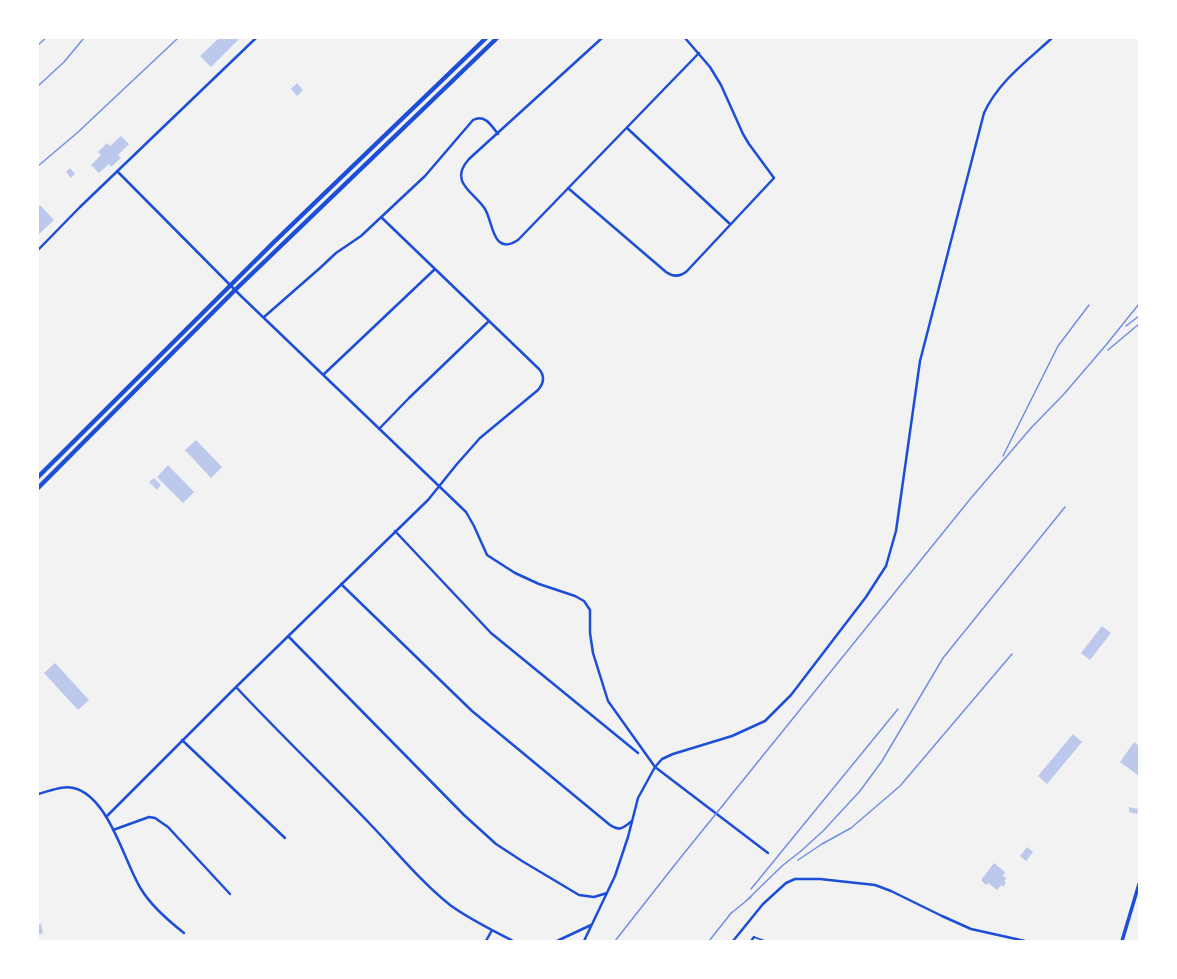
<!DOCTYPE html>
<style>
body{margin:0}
#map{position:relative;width:1177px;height:979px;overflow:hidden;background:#f2f2f2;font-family:"Fira Sans",sans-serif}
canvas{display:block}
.frame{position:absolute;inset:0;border:39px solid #fff;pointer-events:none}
</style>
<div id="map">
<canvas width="1177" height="979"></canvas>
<div class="frame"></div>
</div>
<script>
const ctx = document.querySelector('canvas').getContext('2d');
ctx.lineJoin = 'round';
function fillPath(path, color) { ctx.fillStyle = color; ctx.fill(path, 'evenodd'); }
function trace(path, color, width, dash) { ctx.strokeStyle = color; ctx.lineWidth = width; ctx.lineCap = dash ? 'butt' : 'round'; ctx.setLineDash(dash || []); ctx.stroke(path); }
fillPath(new Path2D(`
 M 219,38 L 240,38 L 211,67 L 200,56 Z
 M 297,83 L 303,90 L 297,96 L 291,89 Z
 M 121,136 L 129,144 L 118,155 L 121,158 L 111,167 L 109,164 L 99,173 L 91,165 L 101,155 L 98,152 L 107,143 L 110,146 Z
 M 70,168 L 75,174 L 71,178 L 66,172 Z
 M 40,205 L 54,220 L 38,235 L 38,207 Z
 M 196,440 L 222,467 L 211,478 L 185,450 Z
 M 168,465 L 194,492 L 183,503 L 157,477 Z
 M 154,478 L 161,485 L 157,490 L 149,482 Z
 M 1102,626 L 1111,633 L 1090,660 L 1081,653 Z
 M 55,663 L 89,700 L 78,710 L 44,673 Z
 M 1073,734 L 1082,742 L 1047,784 L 1038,776 Z
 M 1134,742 L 1139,746 L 1139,776 L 1120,762 Z
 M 1129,807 L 1138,809 L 1137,814 L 1129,812 Z
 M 1027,847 L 1033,852 L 1026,861 L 1020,856 Z
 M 994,863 L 1005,872 L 1003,876 L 1007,878 L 1004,881 L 1006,883 L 1003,887 L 1001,885 L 997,890 L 988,883 L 986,885 L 981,880 Z
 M 38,924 L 41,924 L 43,933 L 38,935 Z`), '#bdc9ec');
trace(new Path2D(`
 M 754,937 L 765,941`), '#1d4ed8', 1.5);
trace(new Path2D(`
 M 602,38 L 469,159 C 448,182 474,192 485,209 C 493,221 492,257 518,240 L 699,53
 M 627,128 L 730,224
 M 117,171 L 241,296 L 466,512 L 474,526 L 487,555 L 515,573 L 539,584 L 575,596 L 584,601 L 590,610 L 590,633 L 593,653 L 608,701 L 655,767 L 768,853
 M 568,188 L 666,272 C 673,277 680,277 687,271 L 774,178 L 749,144 L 743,134 L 721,85 L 710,67 L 685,38
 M 38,250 L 80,207 L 256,38
 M 264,317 L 320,268 L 336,253 L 361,236 L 425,176 L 473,120 C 485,114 491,125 498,134
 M 323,375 L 435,269
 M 379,429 L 409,398 L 489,321
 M 395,531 L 491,633 L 638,753
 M 341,584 L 472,711 L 610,825 C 620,832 624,827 632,821
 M 288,636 L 464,815 L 496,844 L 522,861 L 579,895 L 594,897 L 607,893
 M 236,687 C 280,734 327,779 371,825 C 397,852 421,882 450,905 C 469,919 492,930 513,941
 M 182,740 L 285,838
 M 38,794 C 50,791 65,784 77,789 C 110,801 124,861 141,889 C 150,904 170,922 184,933
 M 106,817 L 236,687 L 428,500 L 457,464 L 480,438 L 538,390 C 544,383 545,376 539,369 L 381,217
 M 113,830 L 149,817 L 155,818 L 168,827 L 230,894
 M 486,941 L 492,930
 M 557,941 L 591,925
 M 584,941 L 615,876 L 628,837 L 638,798 L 655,767 L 662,759 L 673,754 L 732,736 L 765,721 L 791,695 L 866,597 L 886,566 L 896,531 L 920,361 L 984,113 C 998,82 1028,60 1052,38
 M 733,941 L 763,904 L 786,883 L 795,879 L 820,879 L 875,885 L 891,891 L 942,916 L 971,929 L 1025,941
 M 751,941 L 754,937`), '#1d4ed8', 2.5);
trace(new Path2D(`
 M 1122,941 L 1139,884`), '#1d4ed8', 3.5);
trace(new Path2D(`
 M 38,477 L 274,242 L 486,38
 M 38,488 L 235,290 L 497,38`), '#1d4ed8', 4.5);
trace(new Path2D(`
 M 38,45 L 46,38
 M 38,86 L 64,62 L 84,38
 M 38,166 L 77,133 L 178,38
 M 1126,326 L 1139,316
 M 1108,350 L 1139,324
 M 1003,456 L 1058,346 L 1089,305
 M 798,860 L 822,844 L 851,828 L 900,786 L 1012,654
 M 751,889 L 898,709
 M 746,901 L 782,866 L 801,851 L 823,831 L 860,791 L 882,761 L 943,658 L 1065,507
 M 729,915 L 751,897
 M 615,941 L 677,862 L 971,498 L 1031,428 L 1064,394 L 1106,345 L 1139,304
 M 709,941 L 732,912`), '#7290e2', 1.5);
</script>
